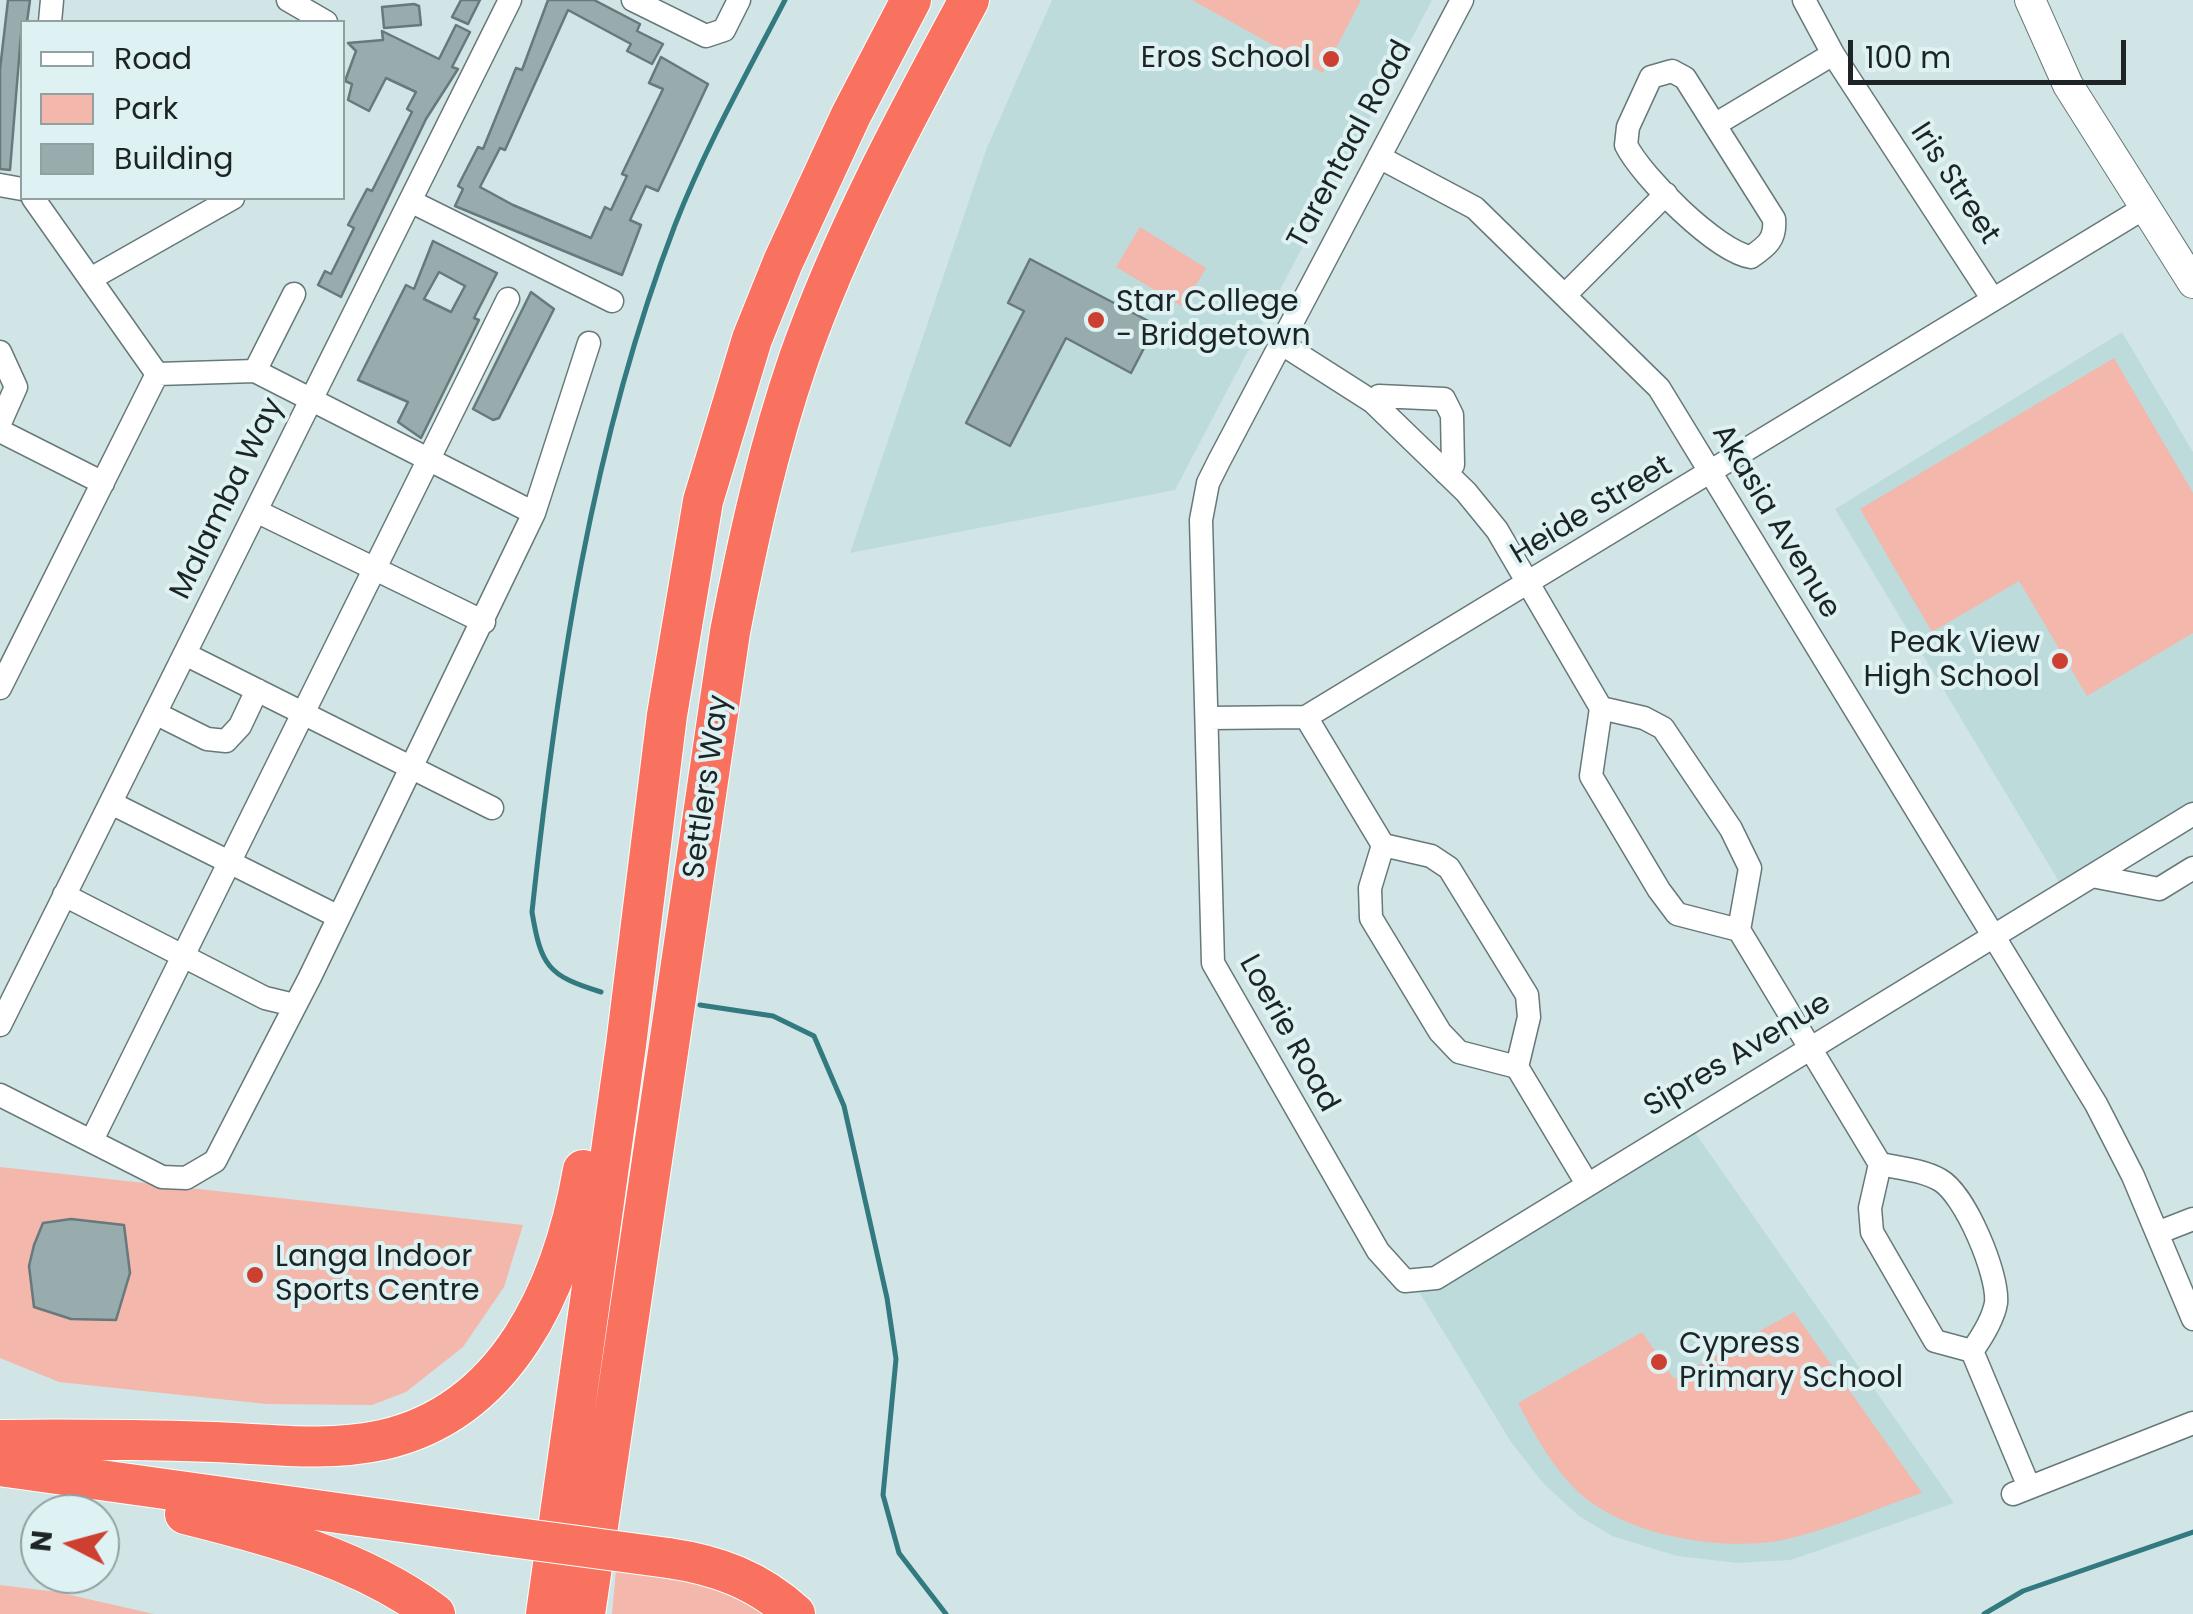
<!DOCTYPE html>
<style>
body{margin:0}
#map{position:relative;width:2193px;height:1614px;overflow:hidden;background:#d1e5e6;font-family:Poppins,sans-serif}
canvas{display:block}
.legend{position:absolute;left:20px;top:20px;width:325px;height:180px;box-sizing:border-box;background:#def2f3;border:2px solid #91a0a1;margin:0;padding:12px 18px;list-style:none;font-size:30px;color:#1d2425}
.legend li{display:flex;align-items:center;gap:20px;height:50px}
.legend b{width:50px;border:2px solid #91a0a1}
.north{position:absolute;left:20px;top:1494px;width:100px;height:100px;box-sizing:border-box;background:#def2f3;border:2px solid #91a0a1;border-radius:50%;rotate:276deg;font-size:28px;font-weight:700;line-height:40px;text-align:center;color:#1d2425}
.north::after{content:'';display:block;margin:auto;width:35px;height:45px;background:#cd4031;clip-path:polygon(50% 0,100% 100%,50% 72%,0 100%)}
.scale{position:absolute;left:1848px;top:40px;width:278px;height:45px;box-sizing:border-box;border:5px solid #1d2425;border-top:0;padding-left:12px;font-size:30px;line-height:35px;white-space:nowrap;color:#1d2425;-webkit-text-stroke:8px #def2f3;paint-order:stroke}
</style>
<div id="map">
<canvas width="2193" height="1614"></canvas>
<ul class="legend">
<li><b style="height:12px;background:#fff"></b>Road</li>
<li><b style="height:28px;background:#f4b7ac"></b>Park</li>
<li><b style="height:28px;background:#98abad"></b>Building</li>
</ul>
<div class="north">N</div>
<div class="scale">100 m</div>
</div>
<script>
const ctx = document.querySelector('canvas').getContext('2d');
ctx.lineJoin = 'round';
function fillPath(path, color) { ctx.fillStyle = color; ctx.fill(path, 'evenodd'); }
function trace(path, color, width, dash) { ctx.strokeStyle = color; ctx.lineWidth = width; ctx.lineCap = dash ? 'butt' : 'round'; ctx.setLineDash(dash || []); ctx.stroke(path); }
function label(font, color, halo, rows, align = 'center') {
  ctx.font = font + ' Poppins,sans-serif'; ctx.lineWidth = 8; ctx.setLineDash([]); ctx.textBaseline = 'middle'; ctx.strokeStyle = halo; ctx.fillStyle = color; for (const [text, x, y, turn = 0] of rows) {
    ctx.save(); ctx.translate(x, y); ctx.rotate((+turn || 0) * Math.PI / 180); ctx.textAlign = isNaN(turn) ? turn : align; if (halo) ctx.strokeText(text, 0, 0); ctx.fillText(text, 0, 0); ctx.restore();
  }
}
fillPath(new Path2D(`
 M 1052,0 L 1432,0 L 1175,490 L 850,553 L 986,150 Z
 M 2122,332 L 2193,452 L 2193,814 L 2064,890 L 1835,509 Z
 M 1687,1121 L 1954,1503 L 1791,1560 L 1737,1563 L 1677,1556 L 1612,1536 L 1579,1516 L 1543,1483 L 1511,1442 L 1413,1282 Z`), '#bedbdc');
fillPath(new Path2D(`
 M 1192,0 L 1361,0 L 1323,73 Z
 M 1140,227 L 1206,268 L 1183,307 L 1116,267 Z
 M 2114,358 L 2193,493 L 2193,633 L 2087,696 L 2019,581 L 1932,632 L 1860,509 Z
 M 0,1167 L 523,1225 L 504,1287 L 463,1347 L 406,1392 L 372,1405 L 266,1404 L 59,1382 L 0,1358 Z
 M 1794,1312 L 1922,1493 C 1877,1508 1830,1530 1783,1540 C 1721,1552 1626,1536 1578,1492 C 1552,1467 1535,1435 1518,1403 L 1642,1332 L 1674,1379 Z
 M 616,1570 C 671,1573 718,1586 765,1614 L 612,1614 Z
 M 0,1585 L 57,1592 L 154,1614 L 0,1614 Z`), '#f4b7ac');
trace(new Path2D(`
 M 601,992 C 548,976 541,966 532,912 C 557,679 591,444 675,225 C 706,146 746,75 785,0
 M 700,1005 L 773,1016 L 814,1036 L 844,1106 L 887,1298 L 896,1359 L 883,1495 L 899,1553 L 946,1614
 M 1984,1614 L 2023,1591 L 2193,1532`), '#327a7f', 5);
const building = new Path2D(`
 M 8,0 L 30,0 L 27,22 L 22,22 L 10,170 L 0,169 L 0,69 Z
 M 461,0 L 480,0 L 468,24 L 452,17 Z
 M 548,0 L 594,0 L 640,24 L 637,31 L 663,44 L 652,64 L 627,51 L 631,44 L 568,10 L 505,150 L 500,148 L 480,187 L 513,205 L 591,238 L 605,207 L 611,210 L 627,176 L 622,174 L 663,89 L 649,83 L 661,57 L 708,84 L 658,191 L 646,186 L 630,220 L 641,225 L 622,275 L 455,206 L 463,189 L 458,186 L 478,147 L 483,149 L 516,68 L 522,70 Z
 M 414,4 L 419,6 L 421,25 L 384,28 L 382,7 Z
 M 456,25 L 470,32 L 452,67 L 458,69 L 426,119 L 341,297 L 318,285 L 325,271 L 331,274 L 354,228 L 348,225 L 367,189 L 372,191 L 412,112 L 407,109 L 416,92 L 386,78 L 369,111 L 348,100 L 352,84 L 345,81 L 356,51 L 348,43 L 383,40 L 382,31 L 439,59 Z
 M 433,241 L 497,273 L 474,318 L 479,320 L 421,438 L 398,422 L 408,402 L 358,380 L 406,285 L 414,289 ZM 439,272 L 465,286 L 451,312 L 424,299 Z
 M 1030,259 L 1156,325 L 1131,373 L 1066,338 L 1010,446 L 966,423 L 1024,311 L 1008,303 Z
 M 531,292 L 554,309 L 499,418 L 493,420 L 473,409 Z
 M 71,1219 L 124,1225 L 130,1273 L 116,1320 L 71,1319 L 34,1307 L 29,1266 L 34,1245 L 43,1223 Z`);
fillPath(building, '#98abad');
trace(building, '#67797b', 2.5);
const street = new Path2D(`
 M 288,0 L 326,22
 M 633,0 L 706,36 L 724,30 L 739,0
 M 1462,0 L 1219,461 L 1208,483 L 1201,520 L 1213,963 L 1378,1251 L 1405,1281 L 1436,1278 L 2193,814
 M 1804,0 L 1833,54 L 1992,298
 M 50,22 L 52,0
 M 1672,71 L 1685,78 L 1774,219 C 1776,239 1767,246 1751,257 C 1716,251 1642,177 1626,145 L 1628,127 L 1651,77 Z
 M 1716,124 L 1833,54
 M 1379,157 L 1475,208 L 1659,388 L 2096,1104 L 2133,1176 L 2193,1319
 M 0,185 L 22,189
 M 410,201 L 612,301
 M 92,278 L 233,198
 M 1565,295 L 1666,194
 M 1279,342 L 1373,402 L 1466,492 L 1497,530 L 1601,708 L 1591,776 L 1659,890 L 1677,914 L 1739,930
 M 0,352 L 16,387 L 0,423
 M 157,374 L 255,371 L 294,294
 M 1373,402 L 1379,396 L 1444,399 L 1452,415 L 1453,465 L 1446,473
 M 0,431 L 103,483
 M 256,511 L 484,622
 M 534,513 L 589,343
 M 185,654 L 492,808
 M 0,688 L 157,374 L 33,198
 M 1601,708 L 1644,718 L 1663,728 L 1731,829 L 1750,868 L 1739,930 L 1880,1164 L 1870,1208 L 1872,1232 L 1935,1341 L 1972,1351
 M 155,713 L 207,739 L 226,741 L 240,726 L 257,690
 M 1306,717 L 1383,845 L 1431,856 L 1449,868 L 1527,995 L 1529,1017 L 1517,1067 L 1586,1182
 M 1208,718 L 1306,717 L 2144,208
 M 111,803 L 339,917
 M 1383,845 L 1370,888 L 1371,918 L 1440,1032 L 1459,1052 L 1517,1067
 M 2092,876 L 2159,889 L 2193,868
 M 64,895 L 265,998 L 294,1005
 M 0,1025 L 510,0
 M 0,1095 L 162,1177 L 186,1178 L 215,1161 L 310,977 L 534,513 L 255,371
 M 92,1140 L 508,299
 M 1880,1164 C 1899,1168 1922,1170 1940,1180 C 1965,1194 1999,1275 1996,1303 C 1993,1320 1982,1337 1972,1351
 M 2157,1233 L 2193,1219
 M 1972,1351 L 2029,1487
 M 2013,1494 L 2193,1423`);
const secondary = new Path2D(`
 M 2030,0 L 2068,85 L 2193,283`);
const highway = new Path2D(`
 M 0,1440 C 71,1439 142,1440 214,1442 C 268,1444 328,1452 382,1440 C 508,1412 563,1286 583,1170
 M 0,1466 L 496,1535
 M 185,1514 C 273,1536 361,1559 435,1614
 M 668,1558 C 717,1565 758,1580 795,1614
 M 546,1614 L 626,1045 L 667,715 L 703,501 L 752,339 L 783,262 L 851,115 L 911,0
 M 585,1614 L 730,632 C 748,539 768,448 799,358 C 843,233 906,117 969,0`);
trace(street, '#667879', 25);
trace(secondary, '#667879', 32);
trace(highway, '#fff', 42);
trace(street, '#fff', 22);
trace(secondary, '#fff', 30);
trace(highway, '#f97260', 40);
const highwayBridge = new Path2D(`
 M 496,1535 L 668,1558`);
trace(highwayBridge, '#fff', 42, []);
trace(highwayBridge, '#f97260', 40);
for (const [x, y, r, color] of [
 [1331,59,10,"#cd4031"],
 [1096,320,10,"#cd4031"],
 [2060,661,10,"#cd4031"],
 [255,1275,10,"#cd4031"],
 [1659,1362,10,"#cd4031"]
]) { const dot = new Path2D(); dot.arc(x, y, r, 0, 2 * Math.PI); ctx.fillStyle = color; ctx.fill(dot); trace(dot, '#def2f3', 4); }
label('30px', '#1d2425', '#def2f3', [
 ["Eros School",1311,59,"right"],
 ["Star College",1116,303],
 ["- Bridgetown",1116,337],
 ["Peak View",2040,644,"right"],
 ["High School",2040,678,"right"],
 ["Langa Indoor",275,1258],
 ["Sports Centre",275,1292],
 ["Cypress",1679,1345],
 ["Primary School",1679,1379]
], 'left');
label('30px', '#1d2425', '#def2f3', [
 ["Tarentaal Road",1351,145,-62],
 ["Iris Street",1954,184,57],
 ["Malamba Way",228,499,-64],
 ["Heide Street",1592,511,-31],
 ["Akasia Avenue",1775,522,59],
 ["Settlers Way",708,787,-82],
 ["Loerie Road",1288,1034,61],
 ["Sipres Avenue",1738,1056,-31]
]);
</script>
